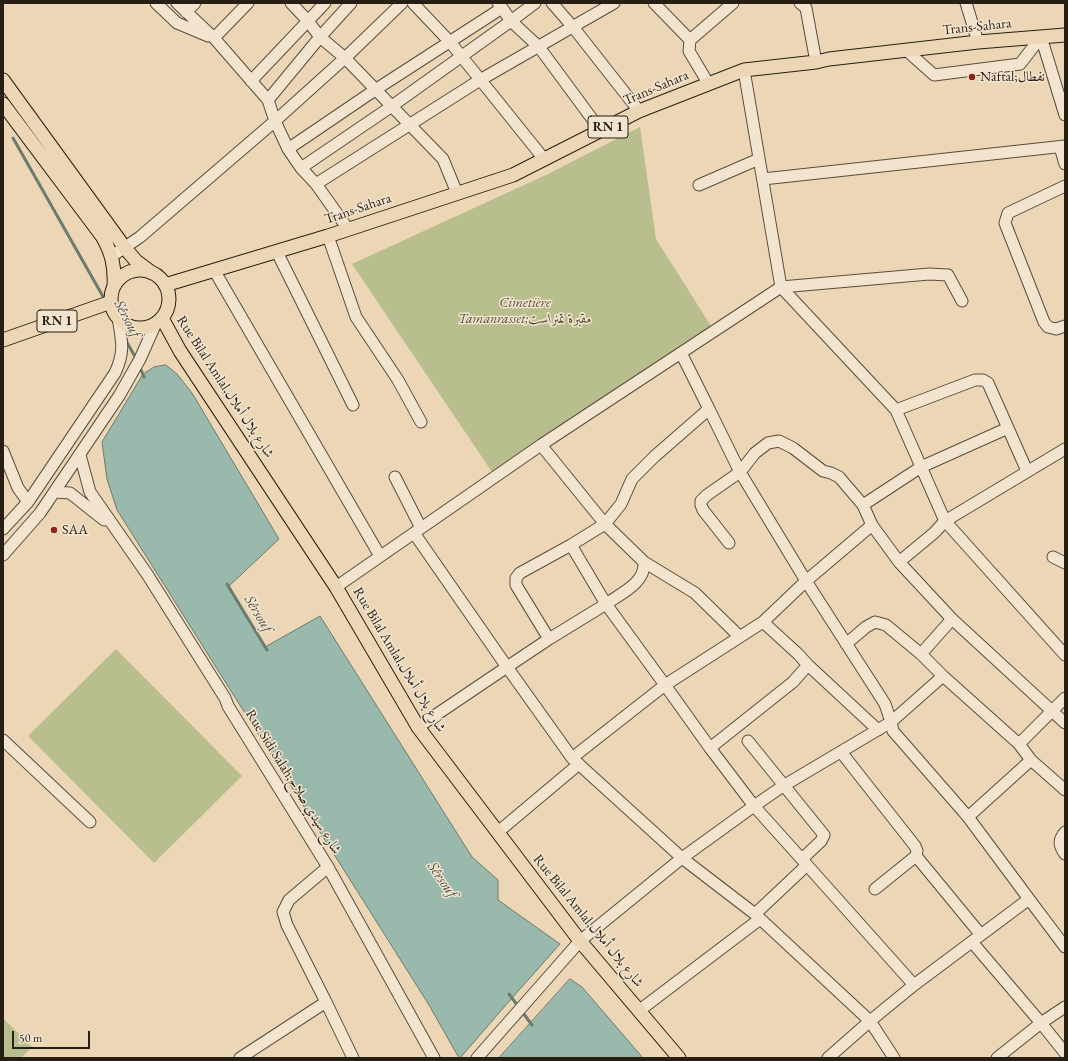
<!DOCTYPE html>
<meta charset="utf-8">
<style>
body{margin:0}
#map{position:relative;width:1068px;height:1061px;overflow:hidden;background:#ecd6b5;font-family:"EB Garamond",serif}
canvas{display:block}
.frame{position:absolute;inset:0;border:4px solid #271f14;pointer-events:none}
.scale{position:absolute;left:12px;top:1031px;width:78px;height:18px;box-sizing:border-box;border:2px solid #271f14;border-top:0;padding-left:5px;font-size:12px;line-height:14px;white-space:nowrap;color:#271f14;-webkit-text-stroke:3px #f3e4cf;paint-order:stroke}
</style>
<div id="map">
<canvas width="1068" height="1061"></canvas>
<div class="frame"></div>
<div class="scale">50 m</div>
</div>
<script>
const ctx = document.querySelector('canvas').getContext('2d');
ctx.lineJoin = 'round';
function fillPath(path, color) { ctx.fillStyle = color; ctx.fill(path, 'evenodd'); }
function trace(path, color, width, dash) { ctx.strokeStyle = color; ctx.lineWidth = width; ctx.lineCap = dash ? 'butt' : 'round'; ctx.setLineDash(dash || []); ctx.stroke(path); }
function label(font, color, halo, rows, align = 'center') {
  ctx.font = font + ' "EB Garamond",Amiri,serif'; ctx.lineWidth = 3; ctx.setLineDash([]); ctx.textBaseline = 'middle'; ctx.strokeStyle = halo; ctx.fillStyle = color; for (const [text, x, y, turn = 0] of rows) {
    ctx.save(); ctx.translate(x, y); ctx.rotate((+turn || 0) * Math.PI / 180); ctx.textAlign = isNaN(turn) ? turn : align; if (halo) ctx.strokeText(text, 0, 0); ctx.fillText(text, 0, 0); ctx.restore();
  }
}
fillPath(new Path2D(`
 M 640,127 L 656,239 L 711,326 L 492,472 L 352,264 L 548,174 Z
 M 116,649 L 242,776 L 154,863 L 28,736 Z
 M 3,1018 L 32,1047 L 21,1058 L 3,1058 Z`), '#b8be8d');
const water = new Path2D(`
 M 166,365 L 177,374 L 192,393 L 279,539 L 228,587 L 265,647 L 320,616 L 472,857 L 498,880 L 498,900 L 560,944 L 512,998 L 460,1058 L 459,1058 L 429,1005 L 117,510 L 107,479 L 102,442 L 143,374 L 154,367 Z
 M 570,979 L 582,987 L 643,1058 L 499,1058 Z`);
fillPath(water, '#99b9ac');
trace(water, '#6b7b6f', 1);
trace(new Path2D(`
 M 13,138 L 105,300
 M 108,307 L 114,318
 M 125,339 L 137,360
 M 139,365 L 144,377
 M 227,584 L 267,650
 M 509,994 L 532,1025`), '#6b7b6f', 3);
const minor = new Path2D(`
 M 156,3 L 177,23 L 208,36
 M 177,3 L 214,38 L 268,100 L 275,121 L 288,149 L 301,168 L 316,184 L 348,229
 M 291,3 L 308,21 L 320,37 L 345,58 L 443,159 L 457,193
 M 413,3 L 450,42 L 544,159
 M 535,3 L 511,21 L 539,47 L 601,131
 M 552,3 L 573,27 L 639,111
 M 654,3 L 690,40
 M 800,3 L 806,8 L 816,62
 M 966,3 L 978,42
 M 186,12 L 195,3
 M 1041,37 L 1065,115
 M 214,38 L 248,3
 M 906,50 L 934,75 L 1020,64 L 1041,37
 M 251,81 L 325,3
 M 708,83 L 689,51 L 690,40 L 733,3
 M 268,100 L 320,37 L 351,3
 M 1060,147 L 1065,164
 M 288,149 L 375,90 L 502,8 L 498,3
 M 301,168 L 392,106 L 511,21 L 502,8
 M 763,179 L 1065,146
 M 316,184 L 480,80 L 614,3
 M 699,185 L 759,159
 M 1065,186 L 1008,213 L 1005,223 L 1044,322 L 1048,327 L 1056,329 L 1065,326
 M 328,236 L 356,317 L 398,380 L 421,422
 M 277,252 L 353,405
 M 112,256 L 140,237 L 275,121 L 345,58 L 402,3
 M 214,270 L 380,556
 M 962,301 L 948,275 L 929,274 L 781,287 L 896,410 L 945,521 L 1065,655
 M 896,410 L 975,380 L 983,380 L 988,383 L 1027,471
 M 541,445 L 605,524 L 644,562 C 646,583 620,594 606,604 L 571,545
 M 3,451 L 18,488 L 28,502
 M 80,455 L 90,492 L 147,574 L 225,698 L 228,706 L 328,867 L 434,1058
 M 395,477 L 421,528
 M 55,492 L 70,493 L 104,520
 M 3,529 L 28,502 L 115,373 C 125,352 122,341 118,318
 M 414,533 L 507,667 L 418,727
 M 729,543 L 703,510 L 701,505 L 701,501 L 707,495 L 740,472 L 755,453 L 768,443 L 779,441 L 793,448 L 823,471 L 831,473 L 839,477 L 863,505
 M 3,555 L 40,513 L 119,396 L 140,359 L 156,323
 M 1053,557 L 1065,563
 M 644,562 L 695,593 L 740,637
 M 899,562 L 872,525 L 863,505 L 921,467 L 1008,428
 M 336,587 L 541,445 L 781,287 L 744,70
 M 952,619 L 1065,723
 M 549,639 L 516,585 L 516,578 L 520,573 L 571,545 L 605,524 L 621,504 L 632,479 L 655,456 L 709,409 L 681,353
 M 846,644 L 866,627 L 875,622 L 886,625 L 921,654
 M 808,665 L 878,730
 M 943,676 L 921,654 L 952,619 L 899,562 L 934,533 L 945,521 L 1065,449
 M 3,740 L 90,822
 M 748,741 L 824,835 L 821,841 L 802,859
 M 1019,744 L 1065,698
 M 710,748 L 793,682 L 808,665 L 798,654 L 763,622
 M 841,752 L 915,846 L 917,851 L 916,856 L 875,889
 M 572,758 L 665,685 L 710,748 L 754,806 L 682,858 L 755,914 L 870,1021 L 914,985 L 1029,899 L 968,817 L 893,731 L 891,722 L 943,676 L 1019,744 L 1031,760
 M 968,817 L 1031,760 L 1065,790
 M 498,832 L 579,764
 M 1065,832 C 1058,840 1059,846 1065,854
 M 916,856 L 981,935
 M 807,865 L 914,985
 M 1029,899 L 1065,947
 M 755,914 L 807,865 L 754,806 L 783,786 L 891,722 L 885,704 L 806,581 L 872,525
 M 972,942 L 1041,1023 L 1065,1053
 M 326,1002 L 287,925 L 283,912 L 289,900 L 328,867
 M 640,1010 L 760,919
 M 240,1058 L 326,1002 L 353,1058
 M 477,1058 L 580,941 L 682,858 L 572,758 L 507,667 L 549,639 L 606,604 L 665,685 L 763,622 L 806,581 L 740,472 L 709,409
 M 828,1058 L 870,1021 L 894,1058
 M 997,1058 L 1041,1023 L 1065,1007`);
const major = new Path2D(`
 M 3,80 L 125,248 L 136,261 L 152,273
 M 3,104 L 102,236 C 112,253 115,267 114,286
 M111 299a29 29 0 1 1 58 0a29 29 0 1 1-58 0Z
 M 165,285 L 328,236 L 513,175 L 639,111 L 744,70 L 816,62 L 829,59 L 978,42 L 1065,35
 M 162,318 L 180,351 L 336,587 L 418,727 L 580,941 L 679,1058
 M 3,340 L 111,302`);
trace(minor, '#584d3c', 13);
trace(major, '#271f14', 15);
trace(minor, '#f3e4cf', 11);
trace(major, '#ecd6b5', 13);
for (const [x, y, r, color] of [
 [972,77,4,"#8f2418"],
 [54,530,4,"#8f2418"]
]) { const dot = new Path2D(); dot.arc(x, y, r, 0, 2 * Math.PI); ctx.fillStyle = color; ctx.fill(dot); trace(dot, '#f3e4cf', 1.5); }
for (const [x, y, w] of [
 [608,127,40],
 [57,321,40]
]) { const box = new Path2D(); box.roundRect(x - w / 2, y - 11, w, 22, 3); ctx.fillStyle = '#f3e4cf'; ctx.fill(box); trace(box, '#271f14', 1); }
label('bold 13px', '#271f14', null, [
 ["RN 1",608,127],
 ["RN 1",57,321]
]);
label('14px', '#271f14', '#f3e4cf', [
 ["Trans-Sahara",977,27,-6],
 ["Trans-Sahara",656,88,-23],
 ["Trans-Sahara",358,209,-19],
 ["Rue Bilal Amlal,شارع بلال أملال",225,387,57],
 ["Rue Bilal Amlal,شارع بلال أملال",399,660,59],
 ["Rue Sidi Salah;شارع سيدي صلاح",293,782,58],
 ["Rue Bilal Amlal,شارع بلال أملال",588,921,51]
]);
label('14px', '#271f14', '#f3e4cf', [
 ["Naftal;نفطال",980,77],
 ["SAA",62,530]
], 'left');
label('italic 14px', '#524f38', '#f3e4cf', [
 ["Cimetière",525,303],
 ["Tamanrasset;مقبرة تمنراست",525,319]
]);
label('italic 15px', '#494d42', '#f3e4cf', [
 ["Sêrsouf",127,319,62],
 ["Sêrsouf",258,614,59],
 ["Sêrsouf",442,880,55]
]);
</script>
